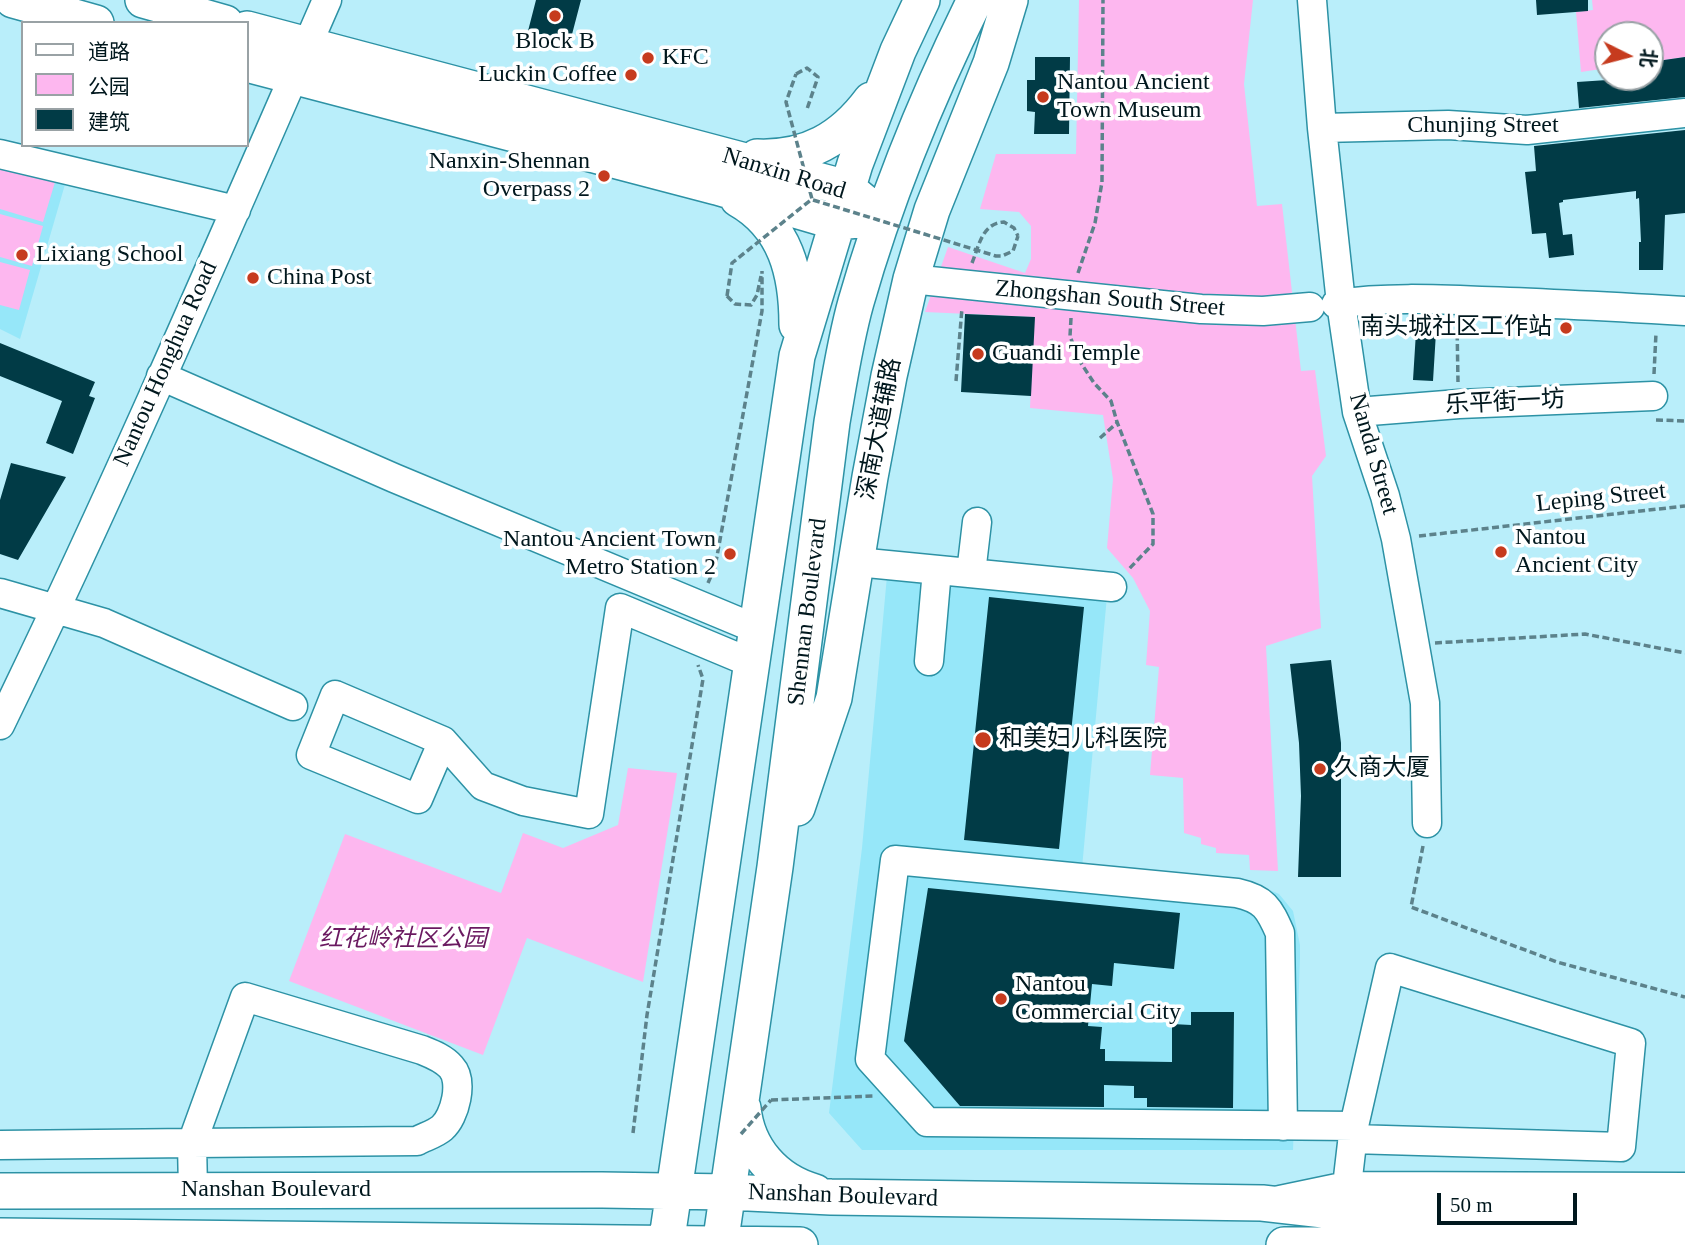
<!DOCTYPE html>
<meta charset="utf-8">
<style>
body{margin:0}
#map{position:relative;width:1685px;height:1245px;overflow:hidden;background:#b9eefa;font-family:"Times New Roman","Noto Sans SC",serif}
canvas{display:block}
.legend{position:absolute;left:21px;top:21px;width:228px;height:126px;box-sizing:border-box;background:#fff;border:2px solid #99a2a5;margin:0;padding:9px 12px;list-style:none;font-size:21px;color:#00171d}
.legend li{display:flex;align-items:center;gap:14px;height:35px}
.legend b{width:35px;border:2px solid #99a2a5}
.north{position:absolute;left:1594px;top:21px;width:70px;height:70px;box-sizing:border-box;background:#fff;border:2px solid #99a2a5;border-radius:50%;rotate:96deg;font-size:19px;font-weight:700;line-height:28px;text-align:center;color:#00171d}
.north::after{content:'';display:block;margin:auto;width:24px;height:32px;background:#c63b1e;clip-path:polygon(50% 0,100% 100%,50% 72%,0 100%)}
.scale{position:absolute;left:1437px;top:1193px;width:140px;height:32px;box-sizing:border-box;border:4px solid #00171d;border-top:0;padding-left:9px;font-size:21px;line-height:24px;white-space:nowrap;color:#00171d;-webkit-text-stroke:5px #fff;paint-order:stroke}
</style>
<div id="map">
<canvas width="1685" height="1245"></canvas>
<ul class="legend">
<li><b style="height:9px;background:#fff"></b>道路</li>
<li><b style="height:19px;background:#fdb7ef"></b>公园</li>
<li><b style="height:19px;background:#013b46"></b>建筑</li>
</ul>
<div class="north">北</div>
<div class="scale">50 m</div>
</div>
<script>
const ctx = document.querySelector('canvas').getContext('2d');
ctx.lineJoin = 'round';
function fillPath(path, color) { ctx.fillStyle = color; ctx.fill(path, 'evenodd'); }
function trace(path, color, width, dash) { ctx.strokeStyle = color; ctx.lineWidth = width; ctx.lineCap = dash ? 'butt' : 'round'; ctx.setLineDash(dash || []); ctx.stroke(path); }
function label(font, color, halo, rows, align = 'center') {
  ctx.font = font + ' "Times New Roman","Noto Sans SC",serif'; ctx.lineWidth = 7; ctx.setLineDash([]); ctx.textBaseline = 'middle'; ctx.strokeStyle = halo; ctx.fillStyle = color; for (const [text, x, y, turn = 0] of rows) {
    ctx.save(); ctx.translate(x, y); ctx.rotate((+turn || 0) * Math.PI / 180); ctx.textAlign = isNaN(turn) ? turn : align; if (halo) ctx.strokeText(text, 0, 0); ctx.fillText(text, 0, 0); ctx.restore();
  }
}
fillPath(new Path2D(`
 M 0,165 L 66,181 L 20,339 L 0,329 Z
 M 887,576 L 1107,596 L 1082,868 L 1258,885 L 1279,894 L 1293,911 L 1300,945 L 1300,958 L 1293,1150 L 862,1150 L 829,1113 L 862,848 Z`), '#96e7f9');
fillPath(new Path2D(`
 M 1079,0 L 1253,0 L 1244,84 L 1257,206 L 1282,204 L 1301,371 L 1315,370 L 1326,456 L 1312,476 L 1321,628 L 1266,646 L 1278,871 L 1250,870 L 1249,855 L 1216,853 L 1216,848 L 1201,844 L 1201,838 L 1184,833 L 1183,778 L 1150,775 L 1159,667 L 1146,665 L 1150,611 L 1133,578 L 1107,548 L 1113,479 L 1103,415 L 1030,408 L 1034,317 L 925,312 L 948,247 L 1025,273 L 1031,259 L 1031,226 L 1019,212 L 980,209 L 996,154 L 1076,154 Z
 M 1592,0 L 1685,0 L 1685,57 L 1650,62 L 1650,35 L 1608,35 L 1608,68 L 1581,72 L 1576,12 L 1593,10 Z
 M 0,166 L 55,182 L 43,222 L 0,209 Z
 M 0,214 L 43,226 L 32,266 L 0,257 Z
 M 0,262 L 30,270 L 19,310 L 0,305 Z
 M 628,768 L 677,773 L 643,982 L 527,938 L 483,1055 L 289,981 L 345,834 L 501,893 L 523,833 L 563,848 L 618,825 Z`), '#fdb7ef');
fillPath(new Path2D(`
 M 536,0 L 581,0 L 570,42 L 528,31 Z
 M 1536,0 L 1588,0 L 1588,11 L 1537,15 Z
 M 1035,57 L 1070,57 L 1069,134 L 1034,134 L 1035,112 L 1027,111 L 1027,80 L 1035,80 Z
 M 1685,57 L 1685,97 L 1579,108 L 1577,82 L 1653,77 L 1650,62 Z
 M 1685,130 L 1685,213 L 1665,215 L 1663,270 L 1639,270 L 1639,242 L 1641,242 L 1639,198 L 1636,199 L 1636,191 L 1563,200 L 1563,202 L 1559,203 L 1563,235 L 1572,234 L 1574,255 L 1549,258 L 1546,233 L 1532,234 L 1525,172 L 1536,171 L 1534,146 Z
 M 965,314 L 1035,317 L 1031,396 L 961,392 Z
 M 1417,316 L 1437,316 L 1433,381 L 1413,380 Z
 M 0,343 L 95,382 L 89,396 L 95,398 L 73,454 L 46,443 L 62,401 L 0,376 Z
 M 11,463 L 66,477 L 18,560 L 0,554 L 0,500 Z
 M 989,597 L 1084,607 L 1059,849 L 964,840 Z
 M 1331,660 L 1341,743 L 1341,877 L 1298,877 L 1301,796 L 1299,743 L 1290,664 Z
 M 928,888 L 1180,913 L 1174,969 L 1114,963 L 1112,986 L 1092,984 L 1088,1026 L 1102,1027 L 1100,1049 L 1105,1049 L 1105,1061 L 1172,1062 L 1172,1024 L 1191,1025 L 1191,1012 L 1234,1012 L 1233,1108 L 1147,1107 L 1147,1098 L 1134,1098 L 1134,1086 L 1104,1085 L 1104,1107 L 960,1106 L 904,1041 Z`), '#013b46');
const minor = new Path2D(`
 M 1312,0 L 1322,128 L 1341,303 L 1357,412 L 1385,496 L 1396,539 L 1425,703 L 1427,823
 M 1322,128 L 1448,125 L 1527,130 L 1685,113
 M 0,154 L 236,210
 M 911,279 L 1201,309 L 1263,311 L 1310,307
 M 1336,304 C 1383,297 1433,299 1481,301 C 1549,303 1617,307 1685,311
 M 161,376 L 394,478 L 759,630
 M 1357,412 L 1459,404 L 1653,396
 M 857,562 L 1112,587
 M 971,573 L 977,522
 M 0,593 L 104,623 L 293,706
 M 929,661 L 937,570
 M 0,725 C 116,487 221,243 327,0
 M 443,741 L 418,799 L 311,755 L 335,695 L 443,741 L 483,786 L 523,801 L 589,814 L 620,608 L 754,664
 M 245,997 L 422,1050 C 432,1054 443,1058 451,1067 C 464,1081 455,1117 442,1128 C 435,1134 424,1137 417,1141 L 192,1143 Z
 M 1283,1126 L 1280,933 C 1269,908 1264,899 1237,893 L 895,860 L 870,1059 L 927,1122 L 1354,1126
 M 0,1145 L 192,1143 L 193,1190
 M 1347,1186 L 1354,1126 L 1390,968 L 1631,1043 L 1621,1147 L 1352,1139
 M 1280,1200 L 1347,1186 L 1685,1187`);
const major = new Path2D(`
 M 13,0 L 96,23
 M 143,0 L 225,23
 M 247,29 L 847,188 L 864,202
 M 247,64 L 717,187 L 836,222 L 859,220
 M 757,157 C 807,159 842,139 871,100
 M 738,199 C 786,226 797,274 797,325
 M 797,808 L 834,698 L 870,477 L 889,376 L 911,279 L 932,210 L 991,63 L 1010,0
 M 743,1108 C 747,1149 775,1181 815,1192
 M 0,1191 L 602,1190 L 728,1192 L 831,1197 L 1262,1203 L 1350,1213 L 1685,1214
 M 0,1236 L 800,1245
 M 666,1245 L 797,356 L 855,164 L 898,51 L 922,0
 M 720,1245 L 775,867 L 832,422 C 839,382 845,341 856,302 C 886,197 927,97 975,0
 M 1284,1245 L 1685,1243`);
trace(minor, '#2d92a5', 31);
trace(major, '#2d92a5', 38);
trace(new Path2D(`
 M 796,74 L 807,68 L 818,77 L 807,109
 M 972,263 C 979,246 982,223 1004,222 L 1014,228 L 1018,236
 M 1078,273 L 1095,223 L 1102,182 L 1103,0
 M 727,296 L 735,304 L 751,305 L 757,295 L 761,276
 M 1071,318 L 1070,336 L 1079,360 L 1094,383 L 1111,401 L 1117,422 L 1153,514 L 1153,544 L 1128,570
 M 1457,323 L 1458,382
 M 1654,374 L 1656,333
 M 956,381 L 962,308
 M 1656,420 L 1685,421
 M 1100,438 L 1117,423
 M 1419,536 L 1685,506
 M 708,583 L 715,567 L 762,311 L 762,271
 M 1435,643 L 1585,634 L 1685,653
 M 1423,846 L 1411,907 L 1557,962 L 1685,997
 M 771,1100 L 874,1096
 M 633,1133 L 647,1015 L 703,679 L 698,665`), '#5c828b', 3.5, [7, 3.5]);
trace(minor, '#fff', 28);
trace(major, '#fff', 35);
trace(new Path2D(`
 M 813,200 L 996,256 L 1002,256 L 1013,251 L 1018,236
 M 727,296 L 732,263 L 812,199 L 786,102 L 796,74
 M 741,1134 L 771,1100`), '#5c828b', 3.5, [7, 3.5]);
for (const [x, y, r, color] of [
 [555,16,7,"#c63b1e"],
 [648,58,7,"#c63b1e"],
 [631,75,7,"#c63b1e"],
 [1043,97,7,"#c63b1e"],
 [604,176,7,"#c63b1e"],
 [22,255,7,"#c63b1e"],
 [253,278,7,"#c63b1e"],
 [1566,328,7,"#c63b1e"],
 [978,354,7,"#c63b1e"],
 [1501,552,7,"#c63b1e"],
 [730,554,7,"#c63b1e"],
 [983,740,9,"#c63b1e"],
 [1320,769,7,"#c63b1e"],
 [1001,999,7,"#c63b1e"]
]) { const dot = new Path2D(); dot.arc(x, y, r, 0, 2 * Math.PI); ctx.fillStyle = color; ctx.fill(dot); trace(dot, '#fff', 2.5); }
label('24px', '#00171d', '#fff', [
 ["Block B",555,42,"center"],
 ["KFC",662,58],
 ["Luckin Coffee",617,75,"right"],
 ["Nantou Ancient",1057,83],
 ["Town Museum",1057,111],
 ["Nanxin-Shennan",590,162,"right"],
 ["Overpass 2",590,190,"right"],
 ["Lixiang School",36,255],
 ["China Post",267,278],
 ["南头城社区工作站",1552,328,"right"],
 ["Guandi Temple",992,354],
 ["Nantou",1515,538],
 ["Ancient City",1515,566],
 ["Nantou Ancient Town",716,540,"right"],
 ["Metro Station 2",716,568,"right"],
 ["和美妇儿科医院",999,740],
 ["久商大厦",1334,769],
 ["Nantou",1015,985],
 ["Commercial City",1015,1013]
], 'left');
label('24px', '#00171d', '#fff', [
 ["Chunjing Street",1483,126],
 ["Nanxin Road",784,174,17],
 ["Zhongshan South Street",1110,299,5],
 ["Nantou Honghua Road",166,364,-66],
 ["乐平街一坊",1505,403,-3],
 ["深南大道辅路",880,429,-79],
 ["Nanda Street",1373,454,74],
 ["Leping Street",1601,498,-6],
 ["Shennan Boulevard",808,612,-83],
 ["Nanshan Boulevard",276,1190],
 ["Nanshan Boulevard",843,1196,2]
]);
label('italic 24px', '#6a1960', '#fff', [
 ["红花岭社区公园",403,940]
]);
</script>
